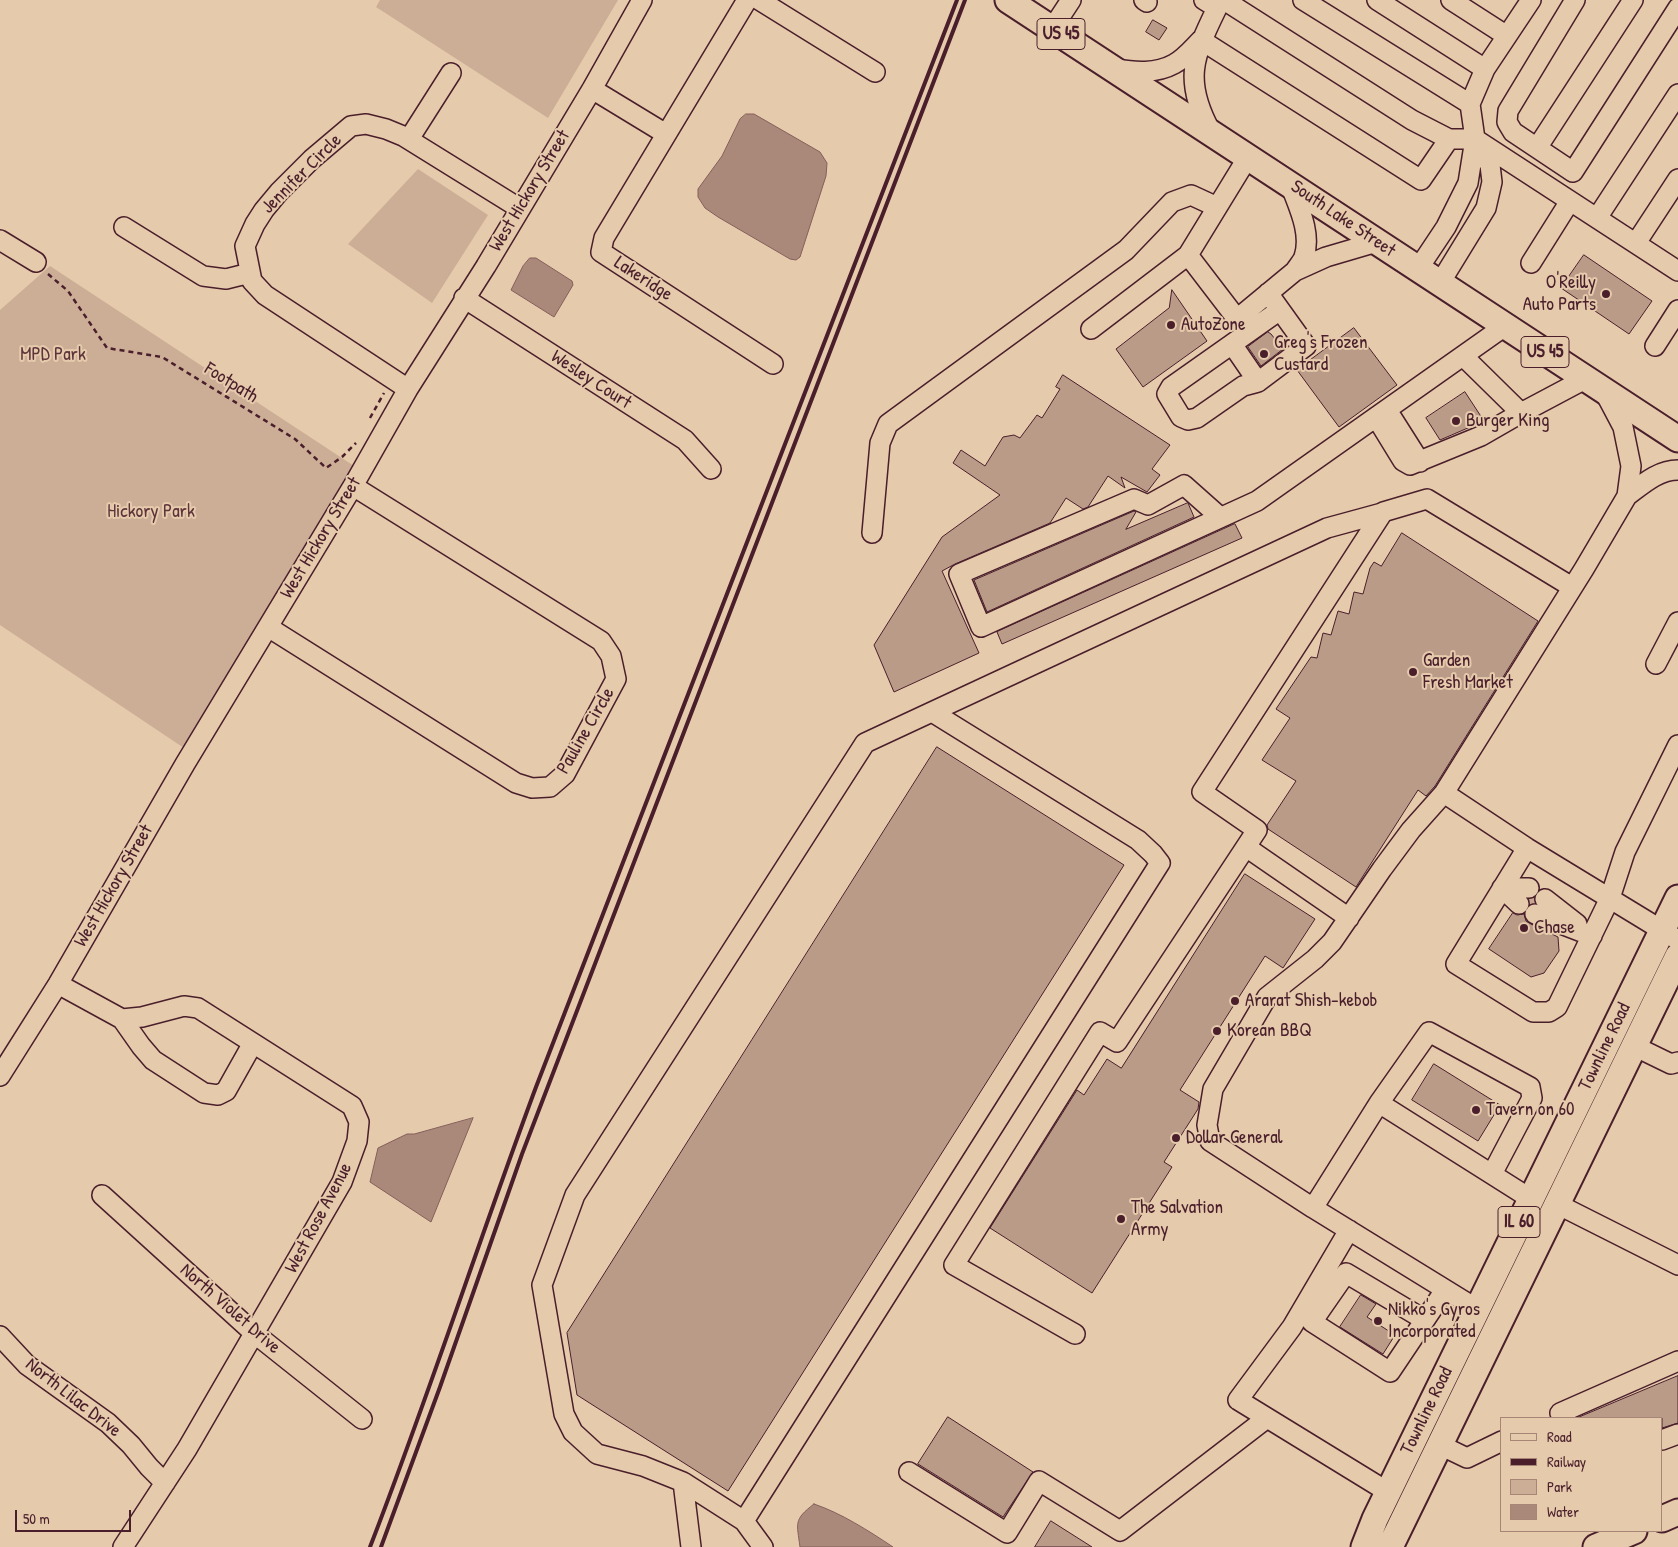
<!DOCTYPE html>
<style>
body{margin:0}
#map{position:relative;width:1678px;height:1547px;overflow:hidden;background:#e5caac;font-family:"Patrick Hand",sans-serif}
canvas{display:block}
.legend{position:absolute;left:1500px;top:1417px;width:162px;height:115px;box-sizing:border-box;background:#e5caac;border:1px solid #a78678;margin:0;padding:6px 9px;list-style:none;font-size:15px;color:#4a1f2b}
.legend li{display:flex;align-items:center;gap:10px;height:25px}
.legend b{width:25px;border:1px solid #a78678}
.scale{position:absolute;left:15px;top:1510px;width:116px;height:22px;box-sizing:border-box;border:2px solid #4a1f2b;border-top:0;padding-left:6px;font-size:15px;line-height:18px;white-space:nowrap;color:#4a1f2b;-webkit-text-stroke:4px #e5caac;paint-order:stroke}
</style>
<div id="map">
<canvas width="1678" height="1547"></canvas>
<ul class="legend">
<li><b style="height:6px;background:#e5caac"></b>Road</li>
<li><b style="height:6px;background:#4a1f2b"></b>Railway</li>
<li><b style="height:14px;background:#ccae97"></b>Park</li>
<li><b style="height:14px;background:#aa897b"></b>Water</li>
</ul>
<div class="scale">50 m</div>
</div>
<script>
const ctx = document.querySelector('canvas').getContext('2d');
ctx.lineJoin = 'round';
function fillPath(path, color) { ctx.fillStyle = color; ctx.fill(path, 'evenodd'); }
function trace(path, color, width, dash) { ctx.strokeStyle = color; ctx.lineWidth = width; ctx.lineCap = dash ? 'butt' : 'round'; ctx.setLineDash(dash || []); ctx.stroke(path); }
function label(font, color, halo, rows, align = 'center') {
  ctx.font = font + ' "Patrick Hand",sans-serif'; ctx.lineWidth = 4; ctx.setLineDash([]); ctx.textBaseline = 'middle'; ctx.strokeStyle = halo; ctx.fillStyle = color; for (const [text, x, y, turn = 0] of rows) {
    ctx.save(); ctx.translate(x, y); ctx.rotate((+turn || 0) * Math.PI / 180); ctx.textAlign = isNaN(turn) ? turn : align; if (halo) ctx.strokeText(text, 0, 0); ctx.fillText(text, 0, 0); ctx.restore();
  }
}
fillPath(new Path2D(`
 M 380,0 L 618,0 L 548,118 L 376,7 Z
 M 418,169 L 488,215 L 432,303 L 348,244 Z
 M 50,266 L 354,466 L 184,748 L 0,625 L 0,310 Z`), '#ccae97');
const water = new Path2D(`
 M 746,114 L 754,114 L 820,152 L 827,163 L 826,176 L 800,257 L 796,260 L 790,259 L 718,217 L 705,208 L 698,197 L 698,189 L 722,156 L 740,119 Z
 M 530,258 L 536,258 L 572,281 L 573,285 L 554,317 L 511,290 L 523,266 Z
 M 473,1118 L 431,1222 L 370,1182 L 378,1148 L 407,1134 L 414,1134 Z
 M 814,1504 C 841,1513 869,1531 893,1547 L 800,1547 C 797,1523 793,1520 814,1504 Z`);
fillPath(water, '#aa897b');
trace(water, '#845f5b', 1);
const building = new Path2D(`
 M 1153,20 L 1167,28 L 1159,40 L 1146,32 Z
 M 1584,255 L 1652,301 L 1629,334 L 1561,288 Z
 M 1172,290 L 1207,341 L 1143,387 L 1116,349 L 1169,308 Z
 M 1354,328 L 1397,385 L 1339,427 L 1297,370 Z
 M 1268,332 L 1271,334 L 1283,349 L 1261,366 L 1248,347 Z
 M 1063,375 L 1170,445 L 1152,469 L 1160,475 L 1147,492 L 1121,477 L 1125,488 L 1108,476 L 1088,507 L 1083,509 L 1066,498 L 1050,523 L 955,564 L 942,571 L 979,653 L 894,692 L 874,645 L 942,537 L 1000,495 L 953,463 L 961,450 L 985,466 L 1003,437 L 1014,435 L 1020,438 L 1037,415 L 1042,418 L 1060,389 L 1056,387 Z
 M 1465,392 L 1484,421 L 1440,440 L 1426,418 Z
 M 1188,503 L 1194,517 L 987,612 L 974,580 L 1134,511 L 1136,512 L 1126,529 Z
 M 1235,524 L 1242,538 L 1002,644 L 997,632 Z
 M 1402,533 L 1538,621 L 1435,786 L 1426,796 L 1418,790 L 1356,887 L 1268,829 L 1267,825 L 1296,781 L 1262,760 L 1290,718 L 1276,709 L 1311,657 L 1317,658 L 1323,633 L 1331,635 L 1338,611 L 1349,614 L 1354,592 L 1363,594 L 1370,568 L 1374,562 L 1381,566 Z
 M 937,747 L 1124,865 L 728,1491 L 577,1395 L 567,1333 Z
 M 1245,874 L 1315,919 L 1283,968 L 1265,956 L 1180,1090 L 1199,1102 L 1198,1109 L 1164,1162 L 1172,1167 L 1092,1293 L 990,1228 L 1077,1090 L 1084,1095 L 1107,1059 L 1121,1068 Z
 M 1513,913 L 1517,915 L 1524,914 L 1526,921 L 1531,924 L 1558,937 L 1559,951 L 1544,973 L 1531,977 L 1489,949 Z
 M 1434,1064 L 1500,1105 L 1478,1141 L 1412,1100 Z
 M 1361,1295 L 1376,1304 L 1367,1317 L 1395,1335 L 1383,1354 L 1340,1327 Z
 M 1678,1376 L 1678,1423 L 1662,1428 L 1662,1418 L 1577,1418 Z
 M 948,1417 L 1033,1472 L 1003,1517 L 918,1464 Z
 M 1051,1521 L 1092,1547 L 1035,1547 Z`);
fillPath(building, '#ba9b88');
trace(building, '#4a1f2b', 1);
trace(new Path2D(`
 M 1524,896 L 1541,906`), '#c6a892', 19, [19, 9]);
const minor = new Path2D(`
 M 747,0 L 604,238 L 601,252 L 773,364
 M 759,0 L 875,72
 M 1144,0 L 1147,2
 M 1204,0 L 1217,8 C 1193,57 1183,81 1211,132
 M 1224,0 L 1412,120 L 1449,139 L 1475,139 L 1678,271
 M 1303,0 L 1470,104
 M 1377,0 L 1485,69
 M 1451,0 L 1507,36
 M 1575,0 L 1508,111 L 1507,122 L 1513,132 L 1573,172 L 1678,8
 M 1052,29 L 1071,0
 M 1201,40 L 1421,180 L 1449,139
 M 1115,69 C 1135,72 1156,74 1174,64 C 1184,59 1193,48 1201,40
 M 592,89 L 666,134
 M 409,139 L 451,73
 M 1537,148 L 1633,0
 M 1248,157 L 1188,255 L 1237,319 L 1295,271 L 1326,257 L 1377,242
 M 1290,184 C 1298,206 1312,233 1304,257 C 1302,262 1298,266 1295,271
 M 1597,218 L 1678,94
 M 124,227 L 203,276 L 226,279 L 250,273
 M 0,240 L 36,262
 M 1636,243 L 1678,179
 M 1531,263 L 1570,201
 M 1418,269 L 1446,227 L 1468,183 L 1475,139 L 1470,104 L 1485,69 L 1531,0
 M 1440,283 L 1486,208 L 1492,182 L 1490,165 L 1477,142
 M 1268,293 L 1306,346 L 1258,382 L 1232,344 L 1280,310
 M 464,298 L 685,440 L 711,469
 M 1091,329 L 1188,255
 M 1232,344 L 1171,387 L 1167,394 L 1181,417 L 1188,420 L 1197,418 L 1243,386 L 1258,382
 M 1655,346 L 1678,310
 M 1463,356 L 1521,413 L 1585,379
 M 408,389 L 265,295 L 252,281 L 245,246 L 255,224 L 264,210 L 279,192 L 312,159 L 351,126 L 366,124 L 386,129 L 403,136 L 519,208
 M 1604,391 L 1623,427 L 1631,466 L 1627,496 L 1584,569 L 1444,793 L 1527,848 L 1678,940
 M 1387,410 L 1420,462
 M 1376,417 L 1403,461 L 1410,465 L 1481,436 L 1521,413
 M 1627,496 C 1643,484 1658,470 1678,470
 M 1220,517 L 1184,485 L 1148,505 L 1134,499 L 959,574 L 981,627 L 1257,501 L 1505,326
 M 872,533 L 880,443 L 888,424 L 1126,250 L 1172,202 L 1191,195 L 1217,207
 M 268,627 L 516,783 L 532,788 L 550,787 L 565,774 L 616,679 L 611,656 L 601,641 L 353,486
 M 1656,664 L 1678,622
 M 1246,847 L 1349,918
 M 1527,848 L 1456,964 L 1533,1012 L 1549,1012 L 1557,1007 L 1610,898 L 1625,852 L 1678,745
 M 1502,888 L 1529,888
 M 1502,888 L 1519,904
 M 1545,899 L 1577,924
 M 1535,914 L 1592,936
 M 58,984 L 122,1019 L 141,1046 L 153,1060 L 204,1093 L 218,1095 L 226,1091 L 253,1043
 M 122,1019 L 142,1017 L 184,1006 L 198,1008 L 352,1106 L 359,1122 L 357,1141 L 342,1182 L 187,1449 L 123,1547
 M 1634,1046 L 1671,1064 L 1678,1062
 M 0,1076 L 58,984 L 185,764 L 353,486 L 408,389 L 486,266 L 592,89 L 642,0
 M 1379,1103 L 1429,1032 L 1530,1087 L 1532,1098 L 1492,1174
 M 102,1195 L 254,1333 L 362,1419
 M 1557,1204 L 1678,1265
 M 1313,1208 L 1210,1141 L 1207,1125 L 1213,1089 L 1267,997 L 1315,959 L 1332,942 L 1382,869 L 1411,830 L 1444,793
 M 1349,1230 L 1292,1327 L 1238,1400 L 1388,1492
 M 1477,1309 L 1313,1208 L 1379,1103 L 1531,1199
 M 1425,1320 L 1346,1273 L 1312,1322 L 1390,1372 L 1445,1290
 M 1075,1334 L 954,1265 L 1100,1032 L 1117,1042 L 1257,830 L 1202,792 L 1383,512 L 1427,499 L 1572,587
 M 0,1336 L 27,1365 L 108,1423 L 131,1445 L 149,1467 L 165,1483
 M 1560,1413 L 1678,1361
 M 1662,1440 L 1678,1434
 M 1440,1445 L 1467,1458 L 1502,1441
 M 909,1472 L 1007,1533 L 1039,1481 L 1120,1531 L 1267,1418
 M 683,1482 L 643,1466 L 597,1454 L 573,1432 L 564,1414 L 542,1285 L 575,1195 L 865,743 L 1327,528 L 1382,513
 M 691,1547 L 683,1482 L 744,1521
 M 763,1547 L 744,1521 L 1160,863 L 1153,854 L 1138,840 L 932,712`);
const major = new Path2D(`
 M 1008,0 L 1678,439
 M 1662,1519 L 1678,1512
 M 1364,1547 L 1375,1519 L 1678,898
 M 1390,1547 L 1678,956
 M 1596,1547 L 1634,1531`);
trace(minor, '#4a1f2b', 22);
trace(major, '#4a1f2b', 29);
trace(new Path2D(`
 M 48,274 L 68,291 L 107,348 L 162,357 L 295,439 L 326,468 L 342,457 L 356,443
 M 370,418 L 384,393`), '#4a1f2b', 2.5, [5, 4]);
trace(minor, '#e5caac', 19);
trace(major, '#e5caac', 25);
trace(new Path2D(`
 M 370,1547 C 429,1395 479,1240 536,1087 L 957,0
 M 381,1547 L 440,1387 L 522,1154 L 965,0`), '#4a1f2b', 4);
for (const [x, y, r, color] of [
 [1606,294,5,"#4a1f2b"],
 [1171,325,5,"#4a1f2b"],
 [1264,354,5,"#4a1f2b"],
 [1456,421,5,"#4a1f2b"],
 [1413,672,5,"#4a1f2b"],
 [1524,928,5,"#4a1f2b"],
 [1235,1001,5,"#4a1f2b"],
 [1217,1031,5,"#4a1f2b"],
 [1476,1110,5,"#4a1f2b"],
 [1176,1138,5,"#4a1f2b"],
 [1121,1219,5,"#4a1f2b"],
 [1378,1321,5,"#4a1f2b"]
]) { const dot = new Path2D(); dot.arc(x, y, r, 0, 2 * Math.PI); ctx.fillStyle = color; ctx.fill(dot); trace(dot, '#e5caac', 2); }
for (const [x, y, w] of [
 [1061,34,48],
 [1545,352,48],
 [1519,1222,42]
]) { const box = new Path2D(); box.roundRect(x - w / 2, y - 15.5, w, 31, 4); ctx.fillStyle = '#e5caac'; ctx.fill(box); trace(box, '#4a1f2b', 1); }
label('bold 18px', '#4a1f2b', null, [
 ["US 45",1061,34],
 ["US 45",1545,352],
 ["IL 60",1519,1222]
]);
label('19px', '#4a1f2b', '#e5caac', [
 ["Jennifer Circle",302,174,-45],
 ["West Hickory Street",530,191,-59],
 ["South Lake Street",1343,219,34],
 ["Lakeridge",643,279,33],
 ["Wesley Court",591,380,33],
 ["Footpath",231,383,32],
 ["West Hickory Street",321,538,-59],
 ["Pauline Circle",586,731,-60],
 ["West Hickory Street",114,886,-60],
 ["Townline Road",1605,1047,-64],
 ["West Rose Avenue",319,1218,-62],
 ["North Violet Drive",230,1309,41],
 ["North Lilac Drive",73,1398,38],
 ["Townline Road",1427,1411,-64]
]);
label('19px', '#4a1f2b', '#e5caac', [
 ["O'Reilly",1596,283,"right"],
 ["Auto Parts",1596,305,"right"],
 ["AutoZone",1181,325],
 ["Greg's Frozen",1274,343],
 ["Custard",1274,365],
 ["Burger King",1466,421],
 ["Garden",1423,661],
 ["Fresh Market",1423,683],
 ["Chase",1534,928],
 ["Ararat Shish-kebob",1245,1001],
 ["Korean BBQ",1227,1031],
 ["Tavern on 60",1486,1110],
 ["Dollar General",1186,1138],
 ["The Salvation",1131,1208],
 ["Army",1131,1230],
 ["Nikko's Gyros",1388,1310],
 ["Incorporated",1388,1332]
], 'left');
label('19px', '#5e343b', '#e5caac', [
 ["MPD Park",53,355],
 ["Hickory Park",151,512]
]);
</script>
